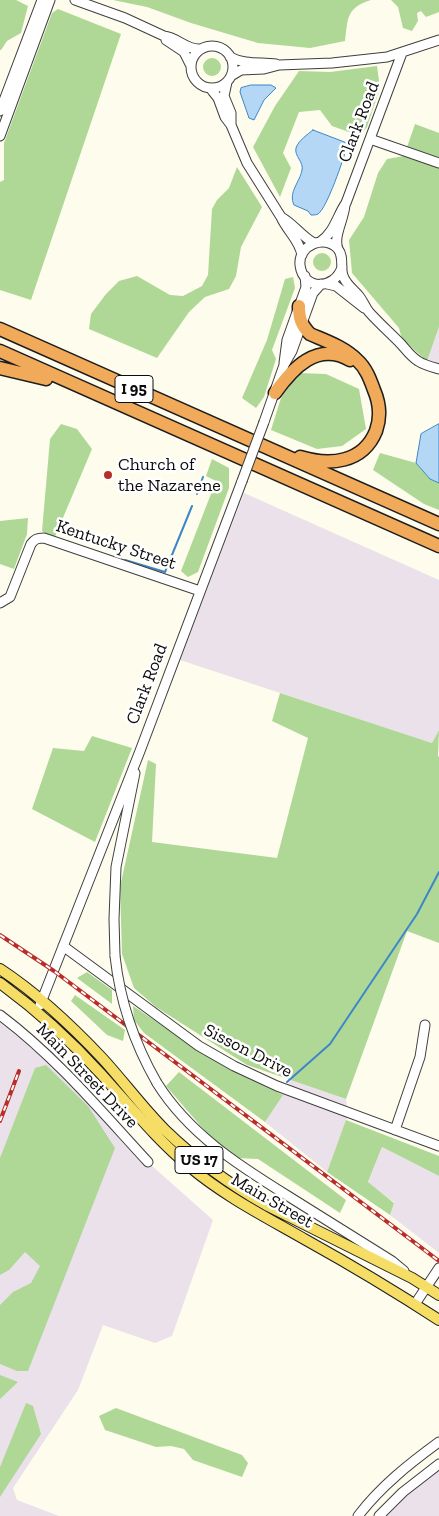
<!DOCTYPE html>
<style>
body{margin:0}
canvas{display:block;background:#fefcec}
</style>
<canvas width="439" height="1516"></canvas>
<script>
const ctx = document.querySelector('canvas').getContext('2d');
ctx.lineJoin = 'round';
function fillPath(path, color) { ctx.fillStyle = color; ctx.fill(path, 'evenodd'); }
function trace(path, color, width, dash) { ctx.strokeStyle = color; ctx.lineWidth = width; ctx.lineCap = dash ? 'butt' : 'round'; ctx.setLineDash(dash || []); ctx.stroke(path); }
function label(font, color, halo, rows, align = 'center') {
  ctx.font = font + ' "Zilla Slab",serif'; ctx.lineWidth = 5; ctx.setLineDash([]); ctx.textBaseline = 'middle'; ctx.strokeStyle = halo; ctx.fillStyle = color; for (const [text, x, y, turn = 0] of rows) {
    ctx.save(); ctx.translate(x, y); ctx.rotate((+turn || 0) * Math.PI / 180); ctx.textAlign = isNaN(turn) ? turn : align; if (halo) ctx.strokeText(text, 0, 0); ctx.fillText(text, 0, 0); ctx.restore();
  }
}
fillPath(new Path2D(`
 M 439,327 L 439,366 L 427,361 Z
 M 244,493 L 439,580 L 439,730 L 432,743 L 180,660 Z
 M 0,1010 L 41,1042 L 151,1165 L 213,1220 L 172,1336 L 155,1343 L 103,1325 L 78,1390 L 13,1488 L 17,1500 L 59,1516 L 0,1516 Z
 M 291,1080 L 346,1099 L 348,1116 L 327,1172 L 265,1122 Z
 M 382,1147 L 439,1176 L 439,1253 L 390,1215 L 394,1202 L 368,1183 Z
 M 439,1470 L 439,1516 L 387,1516 L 408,1494 Z`), '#ebe1eb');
fillPath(new Path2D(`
 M 0,0 L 16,0 L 28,6 L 21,33 L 7,41 L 1,50 L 0,50 Z
 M 113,0 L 371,0 C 346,8 348,18 345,41 L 310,48 L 258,43 L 191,23 L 147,7 Z
 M 391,0 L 439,0 L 439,12 L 426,17 L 421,11 L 417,13 L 418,21 L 412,31 L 403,28 L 398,7 Z
 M 58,9 L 121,34 L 31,300 L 0,290 L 0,182 L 4,180 L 4,143 L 52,13 Z
 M203 67a9 9 0 1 1 18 0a9 9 0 1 1-18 0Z
 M 377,66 L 380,88 L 367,127 L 360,136 L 332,126 L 320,110 L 299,112 L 283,153 L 291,168 L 280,197 L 253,147 L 275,106 L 299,71 L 330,72 Z
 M 415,124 L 439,133 L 439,327 L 427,361 L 402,339 L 399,328 L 352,273 L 349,240 L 364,217 L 378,173 L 387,159 L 404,156 Z
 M 237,167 L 262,207 L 241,247 L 236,276 L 229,289 L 205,297 L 189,312 L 157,358 L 89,329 L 91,314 L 106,294 L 119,281 L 137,276 L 170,295 L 183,296 L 202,286 L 208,275 L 212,209 L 217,200 L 229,188 Z
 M313 262a9 9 0 1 1 18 0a9 9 0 1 1-18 0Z
 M 293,277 L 295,288 L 272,350 L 276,359 L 264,397 L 256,408 L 242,398 L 267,340 L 285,279 Z
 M 299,373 L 326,374 L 359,389 L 366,429 L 342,446 L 317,449 L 271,430 L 281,398 Z
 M 61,424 L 77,429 L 92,449 L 54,539 L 42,531 L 50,439 Z
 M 380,453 L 416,463 L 430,479 L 439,483 L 439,510 L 424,504 L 373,470 Z
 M 212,459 L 229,468 L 229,488 L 198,572 L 188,577 L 181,571 L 216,481 L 206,476 Z
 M 28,518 L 27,534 L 14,569 L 0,564 L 0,521 Z
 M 280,693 L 432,743 L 439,730 L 438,756 L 439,757 L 439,943 L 407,931 L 346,1099 L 247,1065 L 156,1007 L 134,988 L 122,954 L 120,887 L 148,760 L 156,764 L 152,842 L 277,858 L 308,738 L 272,721 Z
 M 92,736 L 132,748 L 95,842 L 32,809 L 53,748 L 84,751 Z
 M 87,972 L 112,990 L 112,1004 L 77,978 Z
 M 75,995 L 125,1030 L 123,1041 L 107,1035 L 71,1001 Z
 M 133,1006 L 225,1067 L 283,1095 L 265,1122 L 144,1033 L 134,1020 Z
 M 46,1065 L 88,1106 L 115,1148 L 28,1371 L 17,1371 L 0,1364 L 0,1305 L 13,1292 L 31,1283 L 40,1266 L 25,1252 L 9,1270 L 0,1275 L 0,1158 L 35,1068 Z
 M 179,1072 L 346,1200 L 340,1213 L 258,1159 L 236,1158 L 212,1139 L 166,1086 Z
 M 346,1120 L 439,1156 L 439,1176 L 382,1147 L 368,1182 L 394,1203 L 390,1215 L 327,1172 Z
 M 0,1375 L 18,1382 L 0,1399 Z
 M 26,1403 L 33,1406 L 41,1434 L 0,1497 L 0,1467 Z
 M 116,1408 L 242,1455 L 248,1463 L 242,1477 L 193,1460 L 184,1449 L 171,1446 L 156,1447 L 105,1430 L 99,1416 Z`), '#afd897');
const water = new Path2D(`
 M 251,85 L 271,85 L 276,88 L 264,100 L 254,120 L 249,118 L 240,92 L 241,88 Z
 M 313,130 L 347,143 L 347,146 C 344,158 327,208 318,214 C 316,215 314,215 311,215 L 308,211 L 294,205 C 288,192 300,182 302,170 C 304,162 294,156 296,148 C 298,141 308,134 313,130 Z
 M 439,424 L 439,483 L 430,479 L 416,463 L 421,434 Z`);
fillPath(water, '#b3d7f4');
trace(water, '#3c86c9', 1);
trace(new Path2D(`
 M 197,494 L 203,477
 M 125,560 L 165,572 L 192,506
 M 287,1082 L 330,1044 L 417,914 L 439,872`), '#3c86c9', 2);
const minor = new Path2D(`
 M 75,0 L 125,18 L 164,36 C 177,37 186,50 200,49
 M 166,40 L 184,52 L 190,64
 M191 67a21 21 0 1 1 42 0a21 21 0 1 1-42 0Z
 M 230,57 C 245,65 260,62 276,64
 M 231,76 L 241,70 L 264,69 L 279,65 L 332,63 L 387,57 L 439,40
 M 227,82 L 224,96 L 231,113 L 231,125
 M 210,88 L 218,98 L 225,117 L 231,125 L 247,163 L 281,217 C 287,231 299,239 302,255
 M 0,111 L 42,0
 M 0,136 L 50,0
 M 370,139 L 439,163
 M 281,217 C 294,224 301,236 314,243
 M 320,242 C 334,233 337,216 346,203 L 402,53
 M 338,249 C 333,236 344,220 345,205
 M 342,267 C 335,290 303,291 300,265 C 298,245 325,234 338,249 C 345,258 339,269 344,278 C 347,285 354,290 359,296 C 363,301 365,307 369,312 C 378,322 389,332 399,342 C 405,348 410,356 418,361 C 424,365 432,367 439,369
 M 327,284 L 336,286 L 364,308
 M 284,363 L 287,340 L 306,287 L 305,276
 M 264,422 L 284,365 L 292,351 L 313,293 L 321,284
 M 0,603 L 10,597 L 31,544 C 35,539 37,538 44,538 L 200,591
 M 63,946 L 199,1046 L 234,1066 L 277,1086 L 439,1146
 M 115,956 L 114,919 L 116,867 L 135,773
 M 40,1005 L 140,751 L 242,481
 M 0,1015 C 56,1057 101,1111 148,1162
 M 157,1083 C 189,1134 238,1165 288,1196 C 323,1218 357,1239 392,1261 L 404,1271
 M 395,1130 L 420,1057 L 425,1025
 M 415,1304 L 439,1268
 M 358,1516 C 381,1486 409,1464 439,1442
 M 379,1516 L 403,1492 L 439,1464`);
const major = new Path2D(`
 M 0,969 C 38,994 72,1026 103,1059 C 124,1082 143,1108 165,1130 C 195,1159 229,1184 266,1205 L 412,1278 L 439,1295
 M 0,983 C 37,1010 71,1041 101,1074 C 130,1106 157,1140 190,1167 C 226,1197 266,1217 306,1240 C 351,1265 396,1292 439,1320`);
const highway = new Path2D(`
 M 299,306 C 299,318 301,325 310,334 C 326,341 344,347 357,360 C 366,368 370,379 374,390 C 380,404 381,417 376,431 C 363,463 330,466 300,457
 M 0,329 L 439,524
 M 0,351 L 439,546
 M 0,368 L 46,379
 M 275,393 C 292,369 317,341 350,360`);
trace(minor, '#3f3f3f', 11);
trace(major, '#1d1d1d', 12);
trace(highway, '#1d1d1d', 15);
trace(minor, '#fff', 9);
trace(major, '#f5dd66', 10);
trace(highway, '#f0aa59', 12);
const rail = new Path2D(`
 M 0,935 L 54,971 L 439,1261
 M 0,1121 L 19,1071`);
trace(rail, '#b82d29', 4);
trace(rail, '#fff', 2, [5.5]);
const minorBridge = new Path2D(`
 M 242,481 L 264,422
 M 115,956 C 120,1002 134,1043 157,1083`);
trace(minorBridge, '#3f3f3f', 11, []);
trace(minorBridge, '#fff', 9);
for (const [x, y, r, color] of [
 [108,475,5,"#b82d29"]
]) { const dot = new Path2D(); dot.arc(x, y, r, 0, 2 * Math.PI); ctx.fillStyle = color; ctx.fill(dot); trace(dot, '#fff', 2); }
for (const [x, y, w] of [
 [134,389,38],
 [199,1160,48]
]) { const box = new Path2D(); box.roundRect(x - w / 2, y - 13.5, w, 27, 4); ctx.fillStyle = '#fff'; ctx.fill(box); trace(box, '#0c0c0c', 1); }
label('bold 16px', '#0c0c0c', null, [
 ["I 95",134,389],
 ["US 17",199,1160]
]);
label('18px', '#0c0c0c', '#fff', [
 ["Clark Road",359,122,-69],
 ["Kentucky Street",116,545,18],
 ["Clark Road",147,684,-69],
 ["Sisson Drive",248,1051,27],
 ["Main Street Drive",87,1076,46],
 ["Main Street",272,1201,30]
]);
label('18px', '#0c0c0c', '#fff', [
 ["Church of",118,465],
 ["the Nazarene",118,486]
], 'left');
</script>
